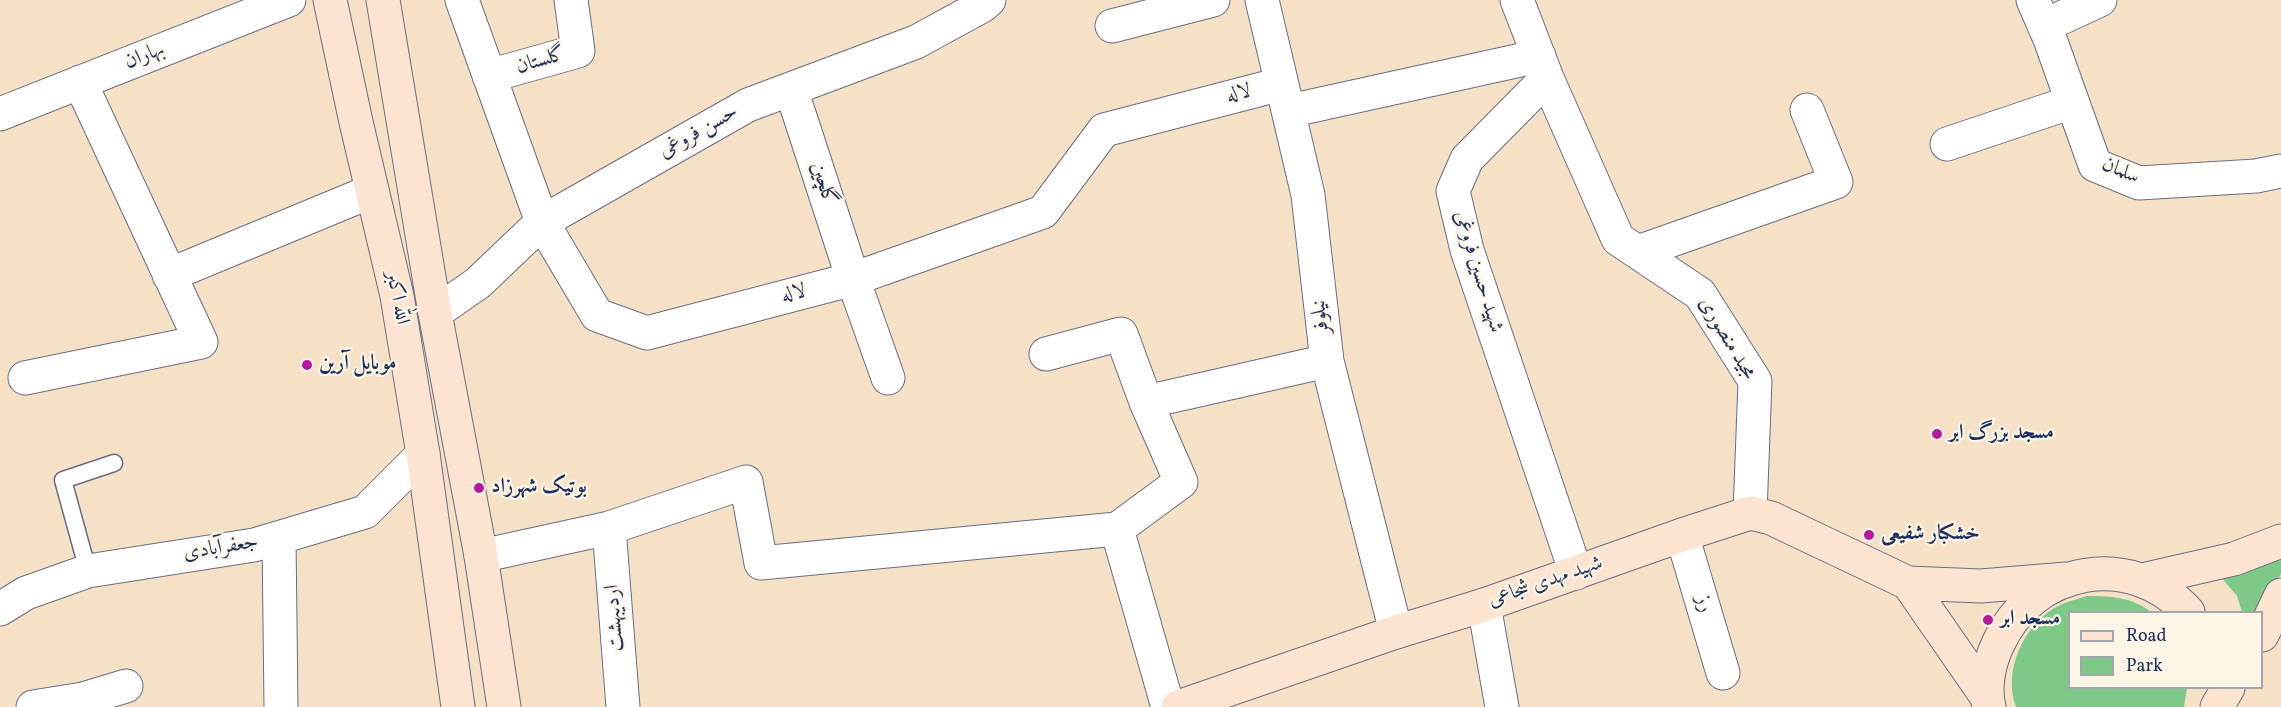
<!DOCTYPE html>
<meta charset="utf-8">
<style>
body{margin:0}
#map{position:relative;width:2281px;height:707px;overflow:hidden;background:#f6e1c7;font-family:Vollkorn,serif}
canvas{display:block}
.legend{position:absolute;left:2068px;top:611px;width:195px;height:78px;box-sizing:border-box;background:#fcf5e5;border:2px solid #a2a6af;margin:0;padding:8px 10px;list-style:none;font-size:18px;color:#1b2f5e}
.legend li{display:flex;align-items:center;gap:12px;height:30px}
.legend b{width:30px;border:2px solid #a2a6af}
</style>
<div id="map">
<canvas width="2281" height="707"></canvas>
<ul class="legend">
<li><b style="height:8px;background:#fde4d1"></b>Road</li>
<li><b style="height:16px;background:#7dc988"></b>Park</li>
</ul>
</div>
<script>
const ctx = document.querySelector('canvas').getContext('2d');
ctx.lineJoin = 'round';
function fillPath(path, color) { ctx.fillStyle = color; ctx.fill(path, 'evenodd'); }
function trace(path, color, width, dash) { ctx.strokeStyle = color; ctx.lineWidth = width; ctx.lineCap = dash ? 'butt' : 'round'; ctx.setLineDash(dash || []); ctx.stroke(path); }
function label(font, color, halo, rows, align = 'center') {
  ctx.font = font + ' Vollkorn,Amiri,serif'; ctx.lineWidth = 4.5; ctx.setLineDash([]); ctx.textBaseline = 'middle'; ctx.strokeStyle = halo; ctx.fillStyle = color; for (const [text, x, y, turn = 0] of rows) {
    ctx.save(); ctx.translate(x, y); ctx.rotate((+turn || 0) * Math.PI / 180); ctx.textAlign = isNaN(turn) ? turn : align; if (halo) ctx.strokeText(text, 0, 0); ctx.fillText(text, 0, 0); ctx.restore();
  }
}
fillPath(new Path2D(`
 M 2281,552 L 2281,574 L 2260,612 L 2242,612 L 2237,596 L 2221,577 Z
 M 2087,596 C 2110,596 2132,597 2151,612 L 2070,612 L 2070,688 L 2187,688 L 2184,707 L 2016,707 C 2002,670 2025,622 2060,605 C 2068,601 2078,599 2087,596 Z`), '#7dc988');
const lane = new Path2D(`
 M 88,571 L 63,480 L 114,463`);
const street = new Path2D(`
 M 462,0 L 542,222 L 597,315 L 647,333 L 853,279 L 1043,212 L 1104,130 L 1281,84
 M 1262,0 L 1308,195 L 1327,361 L 1396,632
 M 1517,0 L 1547,78 L 1467,159 L 1453,191 L 1467,250 L 1576,573
 M 2033,0 L 2050,39 L 2095,165 L 2139,183 L 2256,176 L 2281,171
 M 1112,26 L 1213,0
 M 2044,26 L 2100,0
 M 489,76 L 578,51 L 571,0
 M 1547,78 L 1618,239 L 1700,294 L 1755,381 L 1750,513
 M 791,89 L 853,279 L 888,378
 M 1289,111 L 1539,56
 M 0,114 L 289,0
 M 1947,144 L 2072,102
 M 1638,252 L 1836,182 L 1807,110
 M 169,275 L 372,191
 M 435,313 L 478,283 L 542,222 L 748,105 L 916,42 L 982,6 L 989,0
 M 1046,354 L 1121,334 L 1146,402 L 1181,482 L 1117,529
 M 25,378 L 201,342 L 80,82
 M 1146,402 L 1327,361
 M 609,528 L 623,707
 M 1682,535 L 1723,673
 M 279,538 L 281,707
 M 481,556 L 609,528 L 746,482 L 761,563 L 1117,529 L 1168,707
 M 1484,605 L 1502,707
 M 0,609 L 26,593 L 88,571 L 254,545 L 365,512 L 423,454
 M 33,707 L 83,699 L 126,686`);
const secondary = new Path2D(`
 M 330,0 L 356,122 L 397,296 L 423,454 L 458,707
 M 383,0 L 435,313 L 481,556 L 504,707
 M 2142,580 L 2234,559 L 2281,541
 M 1908,583 L 1987,697
 M 2262,635 L 2281,595
 M 1178,707 L 1396,632 L 1484,605 L 1682,535 L 1750,513 L 1771,518 L 1908,583 L 1981,586 L 2066,579
 M 1989,707 C 1984,687 1989,663 1998,644 C 2033,567 2131,549 2188,612
 M 2217,707 L 2228,688`);
trace(lane, '#686d83', 19);
trace(street, '#686d83', 35);
trace(secondary, '#686d83', 35);
trace(lane, '#fff', 16);
trace(street, '#fff', 33);
trace(secondary, '#fde4d1', 33);
for (const [x, y, r, color] of [
 [307,365,6,"#b5179e"],
 [1937,434,6,"#b5179e"],
 [479,488,6,"#b5179e"],
 [1869,535,6,"#b5179e"],
 [1988,620,6,"#b5179e"]
]) { const dot = new Path2D(); dot.arc(x, y, r, 0, 2 * Math.PI); ctx.fillStyle = color; ctx.fill(dot); trace(dot, '#fcf5e5', 2); }
label('21px', '#1b2f5e', '#fcf5e5', [
 ["بهاران",145,57,-21],
 ["گلستان",541,62,-16],
 ["لاله",1239,95,-15],
 ["حسن فروغی",699,133,-30],
 ["سلمان",2120,172,23],
 ["گلچین",822,184,72],
 ["شهید حسین فروغی",1477,272,73],
 ["لاله",794,295,-14],
 ["الله اکبر",396,298,79],
 ["نیلوفر",1322,317,-97],
 ["مجید منصوری",1726,339,59],
 ["جعفرآبادی",221,549,-9],
 ["شهید مهدی شجاعی",1546,583,-19],
 ["رز",1703,604,73],
 ["اردیبهشت",616,618,-94]
]);
label('bold 21px', '#1b2f5e', '#fcf5e5', [
 ["موبایل آرین",319,365],
 ["مسجد بزرگ ابر",1949,434],
 ["بوتیک شهرزاد",491,488],
 ["خشکبار شفیعی",1881,535],
 ["مسجد ابر",2000,620]
], 'left');
</script>
